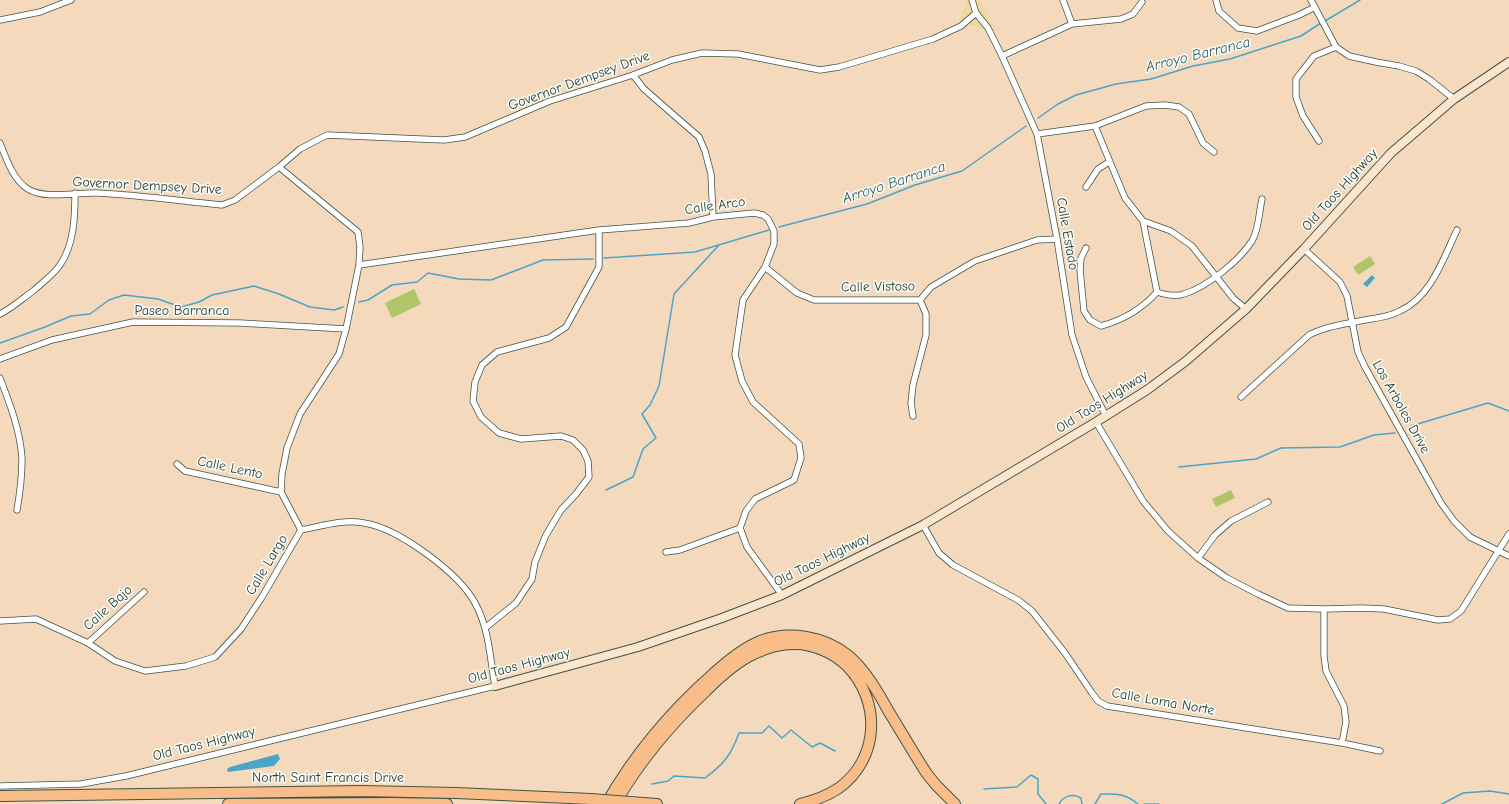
<!DOCTYPE html>
<style>
body{margin:0}
canvas{display:block;background:#f4d9bc}
</style>
<canvas width="1509" height="804"></canvas>
<script>
const ctx = document.querySelector('canvas').getContext('2d');
ctx.lineJoin = 'round';
function fillPath(path, color) { ctx.fillStyle = color; ctx.fill(path, 'evenodd'); }
function trace(path, color, width, dash) { ctx.strokeStyle = color; ctx.lineWidth = width; ctx.lineCap = dash ? 'butt' : 'round'; ctx.setLineDash(dash || []); ctx.stroke(path); }
function label(font, color, halo, rows, align = 'center') {
  ctx.font = font + ' "Comic Neue",sans-serif'; ctx.lineWidth = 3; ctx.setLineDash([]); ctx.textBaseline = 'middle'; ctx.strokeStyle = halo; ctx.fillStyle = color; for (const [text, x, y, turn = 0] of rows) {
    ctx.save(); ctx.translate(x, y); ctx.rotate((+turn || 0) * Math.PI / 180); ctx.textAlign = isNaN(turn) ? turn : align; if (halo) ctx.strokeText(text, 0, 0); ctx.fillText(text, 0, 0); ctx.restore();
  }
}
fillPath(new Path2D(`
 M 1370,256 L 1375,264 L 1358,275 L 1353,267 Z
 M 414,289 L 421,304 L 392,318 L 385,303 Z
 M 1231,490 L 1235,498 L 1216,507 L 1212,499 Z`), '#b1c568');
fillPath(new Path2D(`
 M 967,0 L 980,0 L 996,31 L 959,23 Z`), '#eeda9e');
fillPath(new Path2D(`
 M 1372,275 L 1375,278 L 1367,287 L 1363,284 Z
 M 278,754 L 280,759 L 274,766 L 228,772 L 227,769 L 230,767 Z`), '#4aa5c8');
trace(new Path2D(`
 M 1325,21 L 1360,0
 M 1038,118 L 1058,104 L 1076,95 L 1116,84 L 1151,79 L 1193,66 L 1230,59 L 1301,36 L 1321,23
 M 779,227 L 867,204 L 915,185 L 962,171 L 1026,126
 M 604,258 L 695,252 L 769,230
 M 359,302 L 368,300 L 392,285 L 417,282 L 428,273 L 459,279 L 491,280 L 543,260 L 593,259
 M 0,343 L 45,327 L 71,316 L 90,314 L 109,300 L 124,295 L 158,299 L 181,307 L 199,302 L 212,295 L 254,286 L 279,294 L 310,307 L 334,310 L 343,307
 M 1411,426 L 1488,403 L 1509,411
 M 1179,467 L 1256,459 L 1281,448 L 1340,447 L 1374,435 L 1395,433
 M 606,490 L 633,477 L 643,449 L 656,438 L 642,414 L 650,405 L 659,386 L 674,294 L 719,245
 M 652,784 L 668,781 L 674,776 L 705,778 C 724,764 731,755 739,733 L 762,733 L 769,726 L 782,738 L 791,730 L 812,747 L 820,743 L 835,751
 M 984,789 L 1017,787 L 1031,775 L 1038,779 L 1038,794 L 1046,804
 M 1059,804 C 1063,796 1073,793 1081,798 L 1082,804
 M 1095,804 L 1101,794 C 1117,794 1125,793 1138,804
 M 1144,804 L 1159,804
 M 1442,804 L 1463,793 L 1490,791 L 1509,794`), '#4aa5c8', 1.5);
const street = new Path2D(`
 M 1063,0 L 1072,24
 M 1216,0 L 1219,11 L 1238,28 L 1257,31 L 1299,15 L 1315,7
 M 1311,0 L 1336,47 L 1349,56 L 1376,62 L 1399,66 L 1416,71 L 1429,79 L 1454,99
 M 976,13 L 988,28 L 1002,56 L 1037,134 L 1057,239 L 1072,335 L 1086,377 L 1106,416
 M 0,20 L 40,12 L 71,0
 M 1002,56 L 1072,24 L 1121,19 L 1133,14 L 1142,2
 M 633,75 L 644,89 L 699,137 L 705,151 L 711,174 L 713,217
 M 1037,134 L 1095,126 L 1146,106 L 1165,105 L 1179,107 L 1189,114 L 1203,143 L 1214,152
 M 1319,141 L 1303,116 L 1296,97 L 1296,79 L 1314,56 L 1336,47
 M 0,143 C 6,158 13,180 28,189 C 45,200 78,192 97,193 C 139,195 181,201 222,205 L 235,200 L 279,167 L 300,149 L 327,135 L 444,140 L 465,137 L 550,101 L 633,75 L 672,60 L 702,53 L 738,54 L 820,70 L 839,67 L 933,39 L 961,26 L 976,13 L 972,0
 M 279,167 L 358,232 L 360,247 L 359,265 L 346,329 L 339,354 L 300,414 L 287,448 L 282,474 L 281,492 L 301,530
 M 1086,187 L 1098,169 L 1109,162
 M 1143,221 L 1171,231 L 1192,246 L 1233,298 L 1246,309
 M 1086,248 L 1081,258 L 1080,270 L 1084,311 L 1090,320 L 1101,326 C 1123,320 1142,309 1157,292 L 1143,221 L 1125,198 L 1095,126
 M 1304,249 L 1340,282 L 1347,296 L 1358,352 L 1365,367 L 1441,503 L 1454,521 L 1470,537 L 1509,556
 M 359,265 L 599,230 L 689,223 L 713,217 L 754,213 L 763,215 L 768,219 L 774,231 L 774,244 L 765,267 L 743,300 L 735,355 L 742,381 L 753,402 L 799,444 L 801,458 L 794,480 L 755,499 L 746,511 L 740,528 L 747,547 L 782,595
 M 765,267 L 797,293 L 814,300 L 920,300 L 931,287 L 975,261 L 1037,240 L 1057,239
 M 1157,292 C 1166,295 1175,297 1184,294 C 1207,287 1239,261 1252,241 C 1259,229 1259,212 1262,199
 M 0,314 C 12,308 22,299 33,291 C 42,283 53,275 60,265 C 74,245 75,217 75,193
 M 0,359 L 52,340 L 133,322 L 240,323 L 346,329
 M 0,378 C 10,404 20,430 22,458 C 22,475 20,493 17,510
 M 1241,397 L 1309,335 C 1326,326 1346,324 1365,320 C 1377,318 1389,317 1400,311 C 1431,297 1443,259 1457,230
 M 913,416 L 911,403 L 913,385 L 926,335 L 926,314 L 920,300
 M 1096,422 L 1143,501 L 1168,531 L 1198,558 L 1227,578 L 1258,594 L 1288,608 L 1324,609 L 1362,608 L 1384,609 L 1438,620 L 1450,619 L 1461,611 L 1509,534
 M 177,464 L 185,471 L 281,492
 M 923,525 L 939,553 L 953,565 L 1018,600 L 1032,611 L 1065,653 L 1092,693 L 1098,701 L 1107,706 L 1342,743 L 1380,751
 M 666,552 L 680,550 L 740,528
 M 1198,558 L 1215,535 L 1231,521 L 1268,502
 M 1324,609 L 1324,656 L 1326,671 L 1344,706 L 1346,722 L 1342,743
 M 0,621 L 36,619 L 88,643 L 115,661 L 145,671 L 186,666 L 215,657 L 241,629 L 262,597 L 301,530 C 322,526 343,519 364,523 C 398,528 459,573 475,603 C 489,628 490,658 495,686 L 126,776 L 81,784 L 0,786
 M 485,628 L 516,603 L 532,579 L 535,562 L 546,535 L 561,510 L 576,494 L 589,477 L 588,461 L 583,450 L 573,440 L 561,436 L 521,439 L 499,433 L 481,417 L 473,401 L 475,382 L 482,365 L 497,352 L 549,338 L 566,327 L 599,267 L 599,230
 M 88,643 L 144,592`);
const secondary = new Path2D(`
 M 495,686 L 638,647 L 722,618 L 782,595 L 923,525 L 1096,422 L 1147,390 L 1186,361 L 1246,309 L 1304,249 L 1391,153 L 1454,99 L 1509,62`);
const highway = new Path2D(`
 M 0,796 L 361,791 L 456,793 L 591,799
 M 630,802 L 657,804
 M 228,804 L 393,803 L 447,804
 M 606,804 C 634,755 671,711 713,674 C 727,661 743,648 760,641 C 789,630 825,636 849,656 C 866,671 878,692 889,712 C 902,733 914,754 927,774 L 936,785 L 955,804
 M 615,804 C 639,762 671,724 706,691 C 720,677 736,662 754,654 C 766,648 780,644 795,644 C 813,644 834,653 847,666 C 881,701 880,758 839,788 C 827,796 813,801 800,804`);
trace(street, '#3f5448', 7);
trace(secondary, '#3f5448', 10);
trace(highway, '#3f5448', 12);
trace(street, '#fff', 5.5);
trace(secondary, '#fce5cf', 8);
trace(highway, '#f8bd88', 10);
const highwayBridge = new Path2D(`
 M 591,799 L 630,802`);
trace(highwayBridge, '#3f5448', 12, []);
trace(highwayBridge, '#f8bd88', 10);
label('14px', '#1f3d34', '#fdfcf7', [
 ["Governor Dempsey Drive",579,81,-20],
 ["Governor Dempsey Drive",147,186,3],
 ["Old Taos Highway",1340,190,-48],
 ["Calle Arco",715,206,-8],
 ["Calle Estado",1067,234,80],
 ["Calle Vistoso",878,287,-1],
 ["Paseo Barranca",182,311],
 ["Old Taos Highway",1102,402,-32],
 ["Los Arboles Drive",1401,407,61],
 ["Calle Lento",230,468,12],
 ["Old Taos Highway",822,560,-26],
 ["Calle Largo",267,565,-59],
 ["Calle Bajo",108,608,-42],
 ["Old Taos Highway",519,666,-15],
 ["Calle Loma Norte",1163,702,10],
 ["Old Taos Highway",204,744,-14],
 ["North Saint Francis Drive",328,778]
]);
label('italic 15px', '#2e6168', '#fdfcf7', [
 ["Arroyo Barranca",1198,55,-14],
 ["Arroyo Barranca",894,183,-18]
]);
</script>
